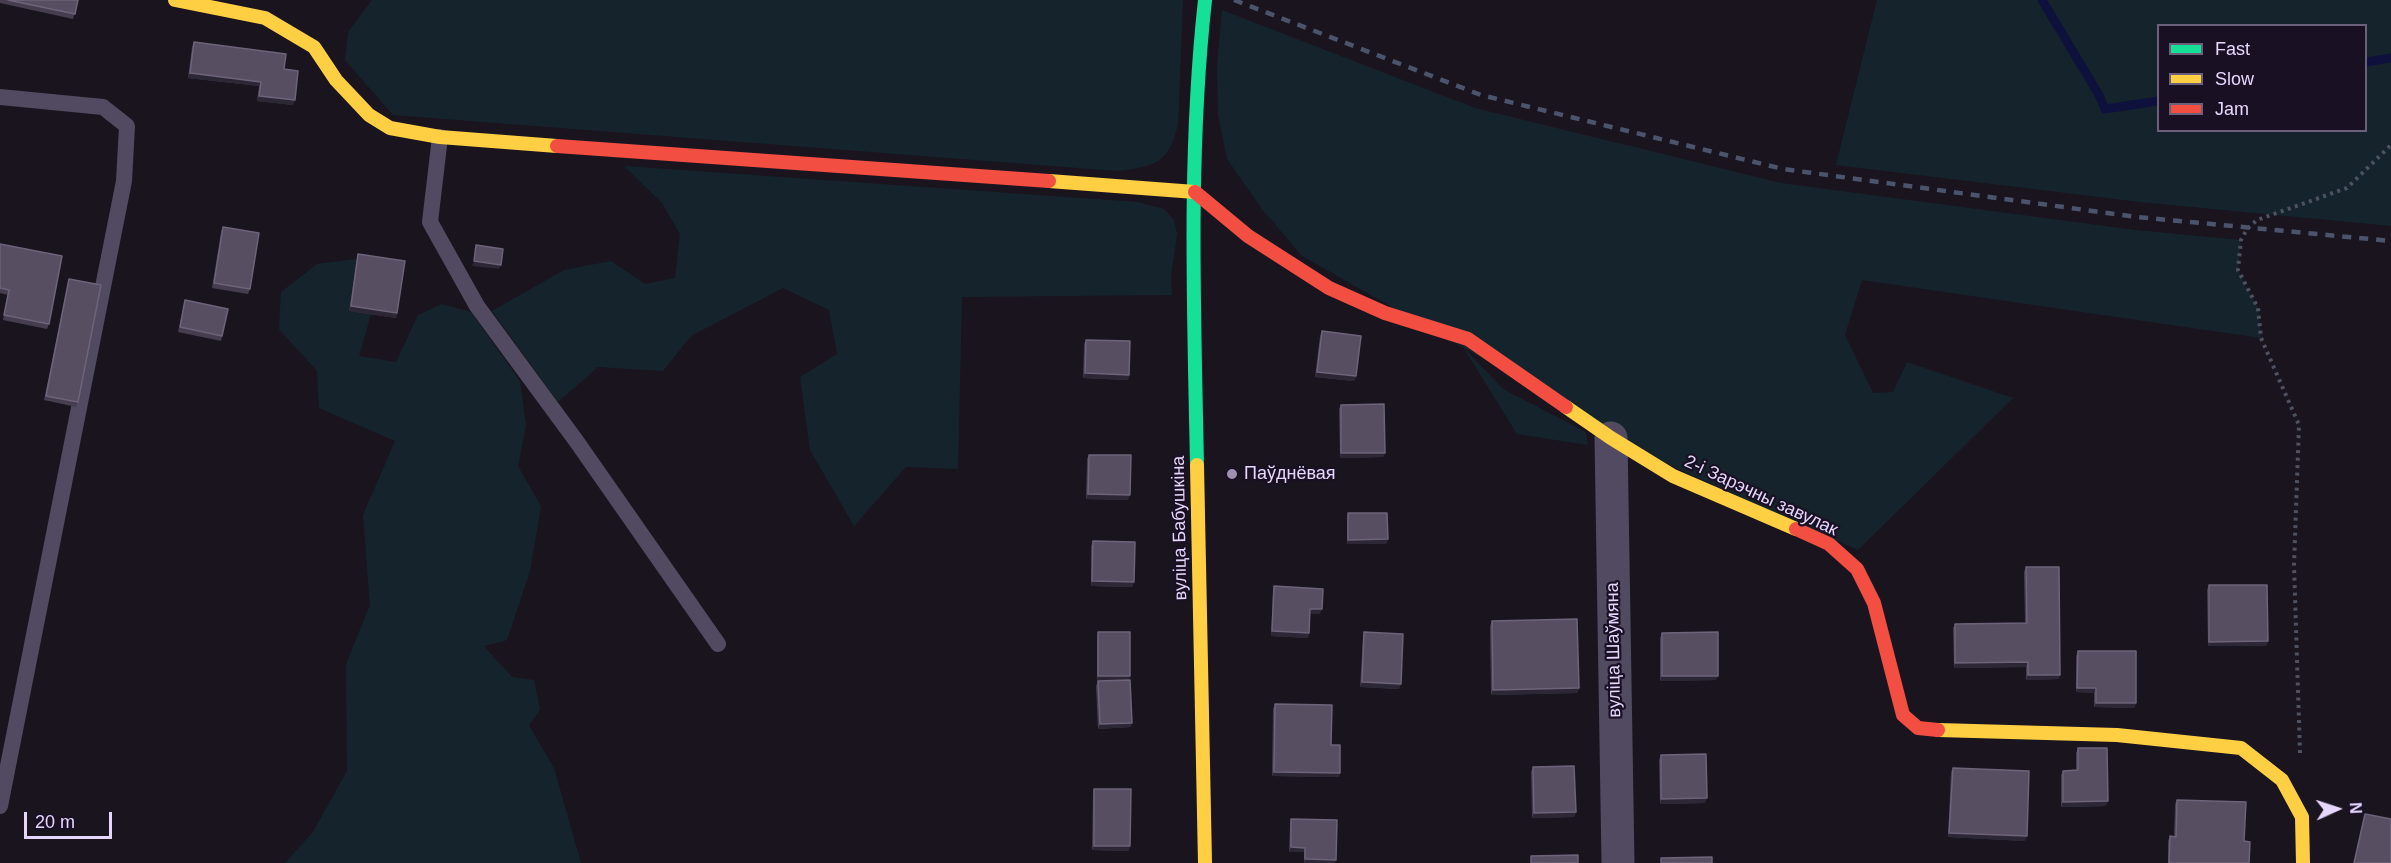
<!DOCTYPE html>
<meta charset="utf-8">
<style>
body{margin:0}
#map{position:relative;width:2391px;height:863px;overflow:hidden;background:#1a141f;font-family:Helvetica,sans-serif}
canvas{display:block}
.legend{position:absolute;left:2157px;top:24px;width:210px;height:108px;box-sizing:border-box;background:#1a1024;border:2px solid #6c5f7a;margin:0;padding:8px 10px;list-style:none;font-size:18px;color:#e6d6fc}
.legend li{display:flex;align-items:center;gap:12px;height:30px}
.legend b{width:30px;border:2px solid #6c5f7a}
.north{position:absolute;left:2307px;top:779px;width:60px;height:60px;-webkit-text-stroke:4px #1a1024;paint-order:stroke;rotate:87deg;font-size:16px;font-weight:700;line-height:24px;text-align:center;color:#e6d6fc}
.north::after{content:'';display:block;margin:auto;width:21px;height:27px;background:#e6d6fc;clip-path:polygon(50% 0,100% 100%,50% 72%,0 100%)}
.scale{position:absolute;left:24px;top:812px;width:88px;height:27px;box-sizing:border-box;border:3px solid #e6d6fc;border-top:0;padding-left:8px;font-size:18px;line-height:21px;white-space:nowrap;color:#e6d6fc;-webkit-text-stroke:4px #1a1024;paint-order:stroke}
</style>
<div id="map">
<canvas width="2391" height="863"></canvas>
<ul class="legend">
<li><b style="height:8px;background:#16e098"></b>Fast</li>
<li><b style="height:8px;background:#ffcf43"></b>Slow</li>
<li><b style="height:8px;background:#f24e42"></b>Jam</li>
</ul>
<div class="north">N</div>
<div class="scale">20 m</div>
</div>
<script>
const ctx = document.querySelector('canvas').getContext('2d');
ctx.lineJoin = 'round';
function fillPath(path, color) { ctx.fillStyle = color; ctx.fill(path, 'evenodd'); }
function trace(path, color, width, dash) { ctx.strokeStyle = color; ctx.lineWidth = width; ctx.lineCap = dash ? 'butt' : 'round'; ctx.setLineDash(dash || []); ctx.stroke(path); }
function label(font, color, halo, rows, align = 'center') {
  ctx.font = font + ' Helvetica,sans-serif'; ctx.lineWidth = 4.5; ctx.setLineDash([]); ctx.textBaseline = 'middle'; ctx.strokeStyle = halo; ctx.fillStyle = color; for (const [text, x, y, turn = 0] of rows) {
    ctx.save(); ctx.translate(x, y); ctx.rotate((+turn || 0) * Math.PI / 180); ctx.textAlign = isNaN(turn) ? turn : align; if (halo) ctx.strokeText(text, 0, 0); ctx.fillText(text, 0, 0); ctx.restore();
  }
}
fillPath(new Path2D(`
 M 372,0 L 1183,0 L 1178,124 C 1169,164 1155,166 1117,171 L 393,115 L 345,60 L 348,32 Z
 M 1877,0 L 2391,0 L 2391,226 L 2140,202 L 1836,165 ZM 2158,26 L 2366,26 L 2366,130 L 2158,130 Z
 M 1222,10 L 1475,108 L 1781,183 L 2135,230 L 2241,240 L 2238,270 L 2258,308 L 2261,338 L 1862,280 L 1845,335 L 1873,393 L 1893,392 L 1907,362 L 2013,398 L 1858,550 L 1676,468 L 1302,256 L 1262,209 L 1227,159 L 1218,115 L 1217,66 Z
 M 624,166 L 1138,202 L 1164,209 L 1174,220 L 1177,234 L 1171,277 L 1172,295 L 962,297 L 958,469 L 906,467 L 854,526 L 810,450 L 800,377 L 837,354 L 829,310 L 783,288 L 691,336 L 663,371 L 598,367 L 558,402 L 492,311 L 564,270 L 611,261 L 645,284 L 675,278 L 680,234 L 662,203 Z
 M 357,259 L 349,311 L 371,314 L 359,356 L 396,362 L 418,315 L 442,304 L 471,312 L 520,381 L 526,426 L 518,466 L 541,506 L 530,571 L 507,640 L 484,646 L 512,677 L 534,680 L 540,710 L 529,725 L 554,768 L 581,863 L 285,863 L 313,832 L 347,771 L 346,664 L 370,605 L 363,515 L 395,441 L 319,408 L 317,371 L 279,329 L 281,292 L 317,264 Z
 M 1463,347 L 1503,389 L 1586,432 L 1588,445 L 1517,434 Z`), '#15242c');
trace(new Path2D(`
 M 2042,0 L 2099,95 L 2105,109 L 2158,101
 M 2366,62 L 2391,58`), '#0f113d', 9);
trace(new Path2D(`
 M 2300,753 L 2294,565 L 2299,425 L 2261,338 L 2258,308 L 2238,270 L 2241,240 L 2247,229 L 2257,220 L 2347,188 L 2391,145`), '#4d5161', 4, [3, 4.5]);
trace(new Path2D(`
 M 0,97 L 103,107 L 127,126 L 124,181 L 0,806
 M 440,137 L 430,222 L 477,306 L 577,442 L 718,644`), '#524a60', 16);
trace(new Path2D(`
 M 1611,438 L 1618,863`), '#524a60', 33);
trace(new Path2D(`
 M 1197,465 C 1194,310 1188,154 1205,0`), '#16e098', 14);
trace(new Path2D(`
 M 175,0 L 265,18 L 314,47 L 336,80 L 369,115 L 390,128 L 440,137 L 557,146
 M 1049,181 L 1195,192
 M 1566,407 L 1611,438 L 1673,476 L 1796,529
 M 1197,465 L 1205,863
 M 1938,730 L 2117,735 L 2241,748 L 2282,780 L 2302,817 L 2303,863`), '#ffcf43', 14);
trace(new Path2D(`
 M 557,146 L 1049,181
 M 1195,192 L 1248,236 L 1329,288 L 1385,313 L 1468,339 L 1566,407
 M 1796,529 L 1829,544 L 1857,569 L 1874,603 L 1903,715 L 1918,728 L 1938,730`), '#f24e42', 14);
trace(new Path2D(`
 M 1234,0 L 1481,95 L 1783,169 L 2137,217 L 2391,241`), '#4b546a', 4.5, [9, 8]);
fillPath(new Path2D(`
 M 0,0 L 78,0 L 73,19 L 0,3 Z
 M 194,42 L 284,69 L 293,105 L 257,101 L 259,86 L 188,78 L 192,47 Z
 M 223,227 L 250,289 L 248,294 L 212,288 L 221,232 Z
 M 0,244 L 49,324 L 47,329 L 3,320 L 8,295 L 0,293 Z
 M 358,254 L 397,313 L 396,318 L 349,311 L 357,259 Z
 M 69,279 L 78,402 L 76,407 L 44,400 Z
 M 185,300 L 222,336 L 221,341 L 178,332 Z
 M 1322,331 L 1356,376 L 1354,381 L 1315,377 L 1320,336 Z
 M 1086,340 L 1129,375 L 1128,380 L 1083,378 L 1084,344 Z
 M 1341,405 L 1385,453 L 1383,457 L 1340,458 L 1339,409 Z
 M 1089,455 L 1128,500 L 1086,499 L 1087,459 Z
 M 1348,513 L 1388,539 L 1386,544 L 1347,544 L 1347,518 Z
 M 1093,541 L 1134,582 L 1132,587 L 1091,586 L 1091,546 Z
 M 2026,567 L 2059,679 L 2026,680 L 2026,667 L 1954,668 L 1953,628 L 1955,624 L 2025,623 L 2024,572 Z
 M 2209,585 L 2268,641 L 2266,646 L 2208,646 L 2207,590 Z
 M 1274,586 L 1320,614 L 1310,613 L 1308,638 L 1271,636 L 1273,591 Z
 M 1492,621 L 1579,688 L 1577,693 L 1491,695 L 1490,626 Z
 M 1098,632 L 1130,676 L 1128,680 L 1131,727 L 1098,729 L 1096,686 L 1098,681 L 1112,681 L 1097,681 L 1097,637 Z
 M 1364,632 L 1399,689 L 1360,687 L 1363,637 Z
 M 1662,633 L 1716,680 L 1660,681 L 1660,638 Z
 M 2078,651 L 2136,703 L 2134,708 L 2094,707 L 2094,693 L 2076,692 L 2076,656 Z
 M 1275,704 L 1331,745 L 1340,773 L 1339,777 L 1272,776 L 1273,709 Z
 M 2078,748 L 2106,806 L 2061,807 L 2061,775 L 2063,771 L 2076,770 L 2076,753 Z
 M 1661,755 L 1705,803 L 1660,804 L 1659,760 Z
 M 1533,767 L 1576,812 L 1574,817 L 1532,818 L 1531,772 Z
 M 1953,768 L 2025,841 L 1948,837 L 1951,772 Z
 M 1094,789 L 1129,851 L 1092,850 L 1093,794 Z
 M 2177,800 L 2249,863 L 2168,863 L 2168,841 L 2170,836 L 2174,836 L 2175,804 Z
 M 1291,819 L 1335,863 L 1304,863 L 1304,852 L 1289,852 L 1290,824 Z`), '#463d4f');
fillPath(new Path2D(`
 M 190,73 L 261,82 L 259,86 L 188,78 Z
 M 259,96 L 295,100 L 293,105 L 257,101 Z
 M 474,261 L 501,265 L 499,269 L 472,266 Z
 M 351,306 L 397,313 L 396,318 L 349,311 Z
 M 1317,372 L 1356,376 L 1354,381 L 1315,377 Z
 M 1085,373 L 1129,375 L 1128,380 L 1083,378 Z
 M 1341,453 L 1385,453 L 1383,457 L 1340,458 Z
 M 1088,494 L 1130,495 L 1128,500 L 1086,499 Z
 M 1388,539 L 1386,544 L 1347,544 L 1348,540 Z
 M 1092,581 L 1134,582 L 1132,587 L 1091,586 Z
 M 1310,609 L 1322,609 L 1320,614 L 1309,613 Z
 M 1272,631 L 1309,633 L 1308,638 L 1271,636 Z
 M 2268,641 L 2266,646 L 2208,646 L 2209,642 Z
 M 2028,662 L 2026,667 L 1954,668 L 1955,663 Z
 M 2028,675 L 2060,675 L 2059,679 L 2026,680 Z
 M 1098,676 L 1130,676 L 1128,681 L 1097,681 Z
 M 1662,676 L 1718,676 L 1716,680 L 1660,681 Z
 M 1362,682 L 1401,684 L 1399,689 L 1360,687 Z
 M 1579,688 L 1577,693 L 1491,695 L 1493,690 Z
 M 2077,688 L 2096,688 L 2094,693 L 2076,692 Z
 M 2096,703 L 2136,703 L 2134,708 L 2094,707 Z
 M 1132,723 L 1131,727 L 1098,729 L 1100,724 Z
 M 1274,772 L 1340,773 L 1339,777 L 1272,776 Z
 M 1707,798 L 1705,803 L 1660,804 L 1661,799 Z
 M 2108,801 L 2106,806 L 2061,807 L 2063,802 Z
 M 1576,812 L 1574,817 L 1532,818 L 1534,813 Z
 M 1949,833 L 2027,836 L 2025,841 L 1948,837 Z
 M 1094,846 L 1130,846 L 1129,851 L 1092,850 Z
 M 1291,847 L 1305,848 L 1304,852 L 1289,852 Z
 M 1305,859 L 1336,860 L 1335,863 L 1304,863 Z`), '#2d2634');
const building = new Path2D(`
 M 8,0 L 78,0 L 75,14 Z
 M 194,42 L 286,54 L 284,69 L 298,71 L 295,100 L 259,96 L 261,82 L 190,73 Z
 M 223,227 L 259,233 L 250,289 L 214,283 Z
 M 0,244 L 62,256 L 49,324 L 4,315 L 9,290 L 0,288 Z
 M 476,245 L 503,249 L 501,265 L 474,261 Z
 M 358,254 L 405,261 L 397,313 L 351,306 Z
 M 69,279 L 101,285 L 78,402 L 46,396 Z
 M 185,300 L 228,309 L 222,336 L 180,327 Z
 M 1322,331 L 1361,336 L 1356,376 L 1317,372 Z
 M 1086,340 L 1130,341 L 1129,375 L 1085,373 Z
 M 1384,404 L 1385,453 L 1341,453 L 1341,405 Z
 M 1089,455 L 1131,455 L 1130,495 L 1088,494 Z
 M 1348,513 L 1387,513 L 1388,539 L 1348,540 Z
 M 1093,541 L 1135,542 L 1134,582 L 1092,581 Z
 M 2026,567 L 2059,567 L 2060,675 L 2028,675 L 2028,662 L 1955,663 L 1955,624 L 2027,623 Z
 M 2209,585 L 2267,585 L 2268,641 L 2209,642 Z
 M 1274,586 L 1323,589 L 1322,609 L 1310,609 L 1309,633 L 1272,631 Z
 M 1577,619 L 1579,688 L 1493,690 L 1492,621 Z
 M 1098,632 L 1130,632 L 1130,676 L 1098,676 Z
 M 1364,632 L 1403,634 L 1401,684 L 1362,682 Z
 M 1718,632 L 1718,676 L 1662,676 L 1662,633 Z
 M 2078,651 L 2136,651 L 2136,703 L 2096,703 L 2096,688 L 2077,688 Z
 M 1130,680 L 1132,723 L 1100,724 L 1098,681 Z
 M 1275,704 L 1332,705 L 1331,745 L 1340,745 L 1340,773 L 1274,772 Z
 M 2078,748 L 2107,748 L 2108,801 L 2063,802 L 2063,771 L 2078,770 Z
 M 1706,754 L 1707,798 L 1661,799 L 1661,755 Z
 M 1574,766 L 1576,812 L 1534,813 L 1533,767 Z
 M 1953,768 L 2029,771 L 2027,836 L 1949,833 Z
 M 1094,789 L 1131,789 L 1130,846 L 1094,846 Z
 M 2177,800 L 2246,802 L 2244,841 L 2250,842 L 2249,863 L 2169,863 L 2170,836 L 2176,837 Z
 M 2365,814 L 2391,819 L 2391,863 L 2354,863 Z
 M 1291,819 L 1337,820 L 1336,860 L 1305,859 L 1305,848 L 1291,847 Z
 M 1578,855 L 1578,863 L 1531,863 L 1531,856 Z
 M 1712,857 L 1712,863 L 1661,863 L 1661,858 Z`);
fillPath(building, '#574e62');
trace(building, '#6e637a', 1.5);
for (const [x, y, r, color] of [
 [1232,474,6,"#9f92af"]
]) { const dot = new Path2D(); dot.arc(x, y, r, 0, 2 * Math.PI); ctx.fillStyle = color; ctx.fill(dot); trace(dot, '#1a1024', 2); }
label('18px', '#e6d6fc', '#1a1024', [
 ["Паўднёвая",1244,474]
], 'left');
label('18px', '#e6d6fc', '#1a1024', [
 ["2-і Зарэчны завулак",1761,496,25],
 ["вуліца Бабушкіна",1180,528,-91],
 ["вуліца Шаўмяна",1614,650,-91]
]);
</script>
